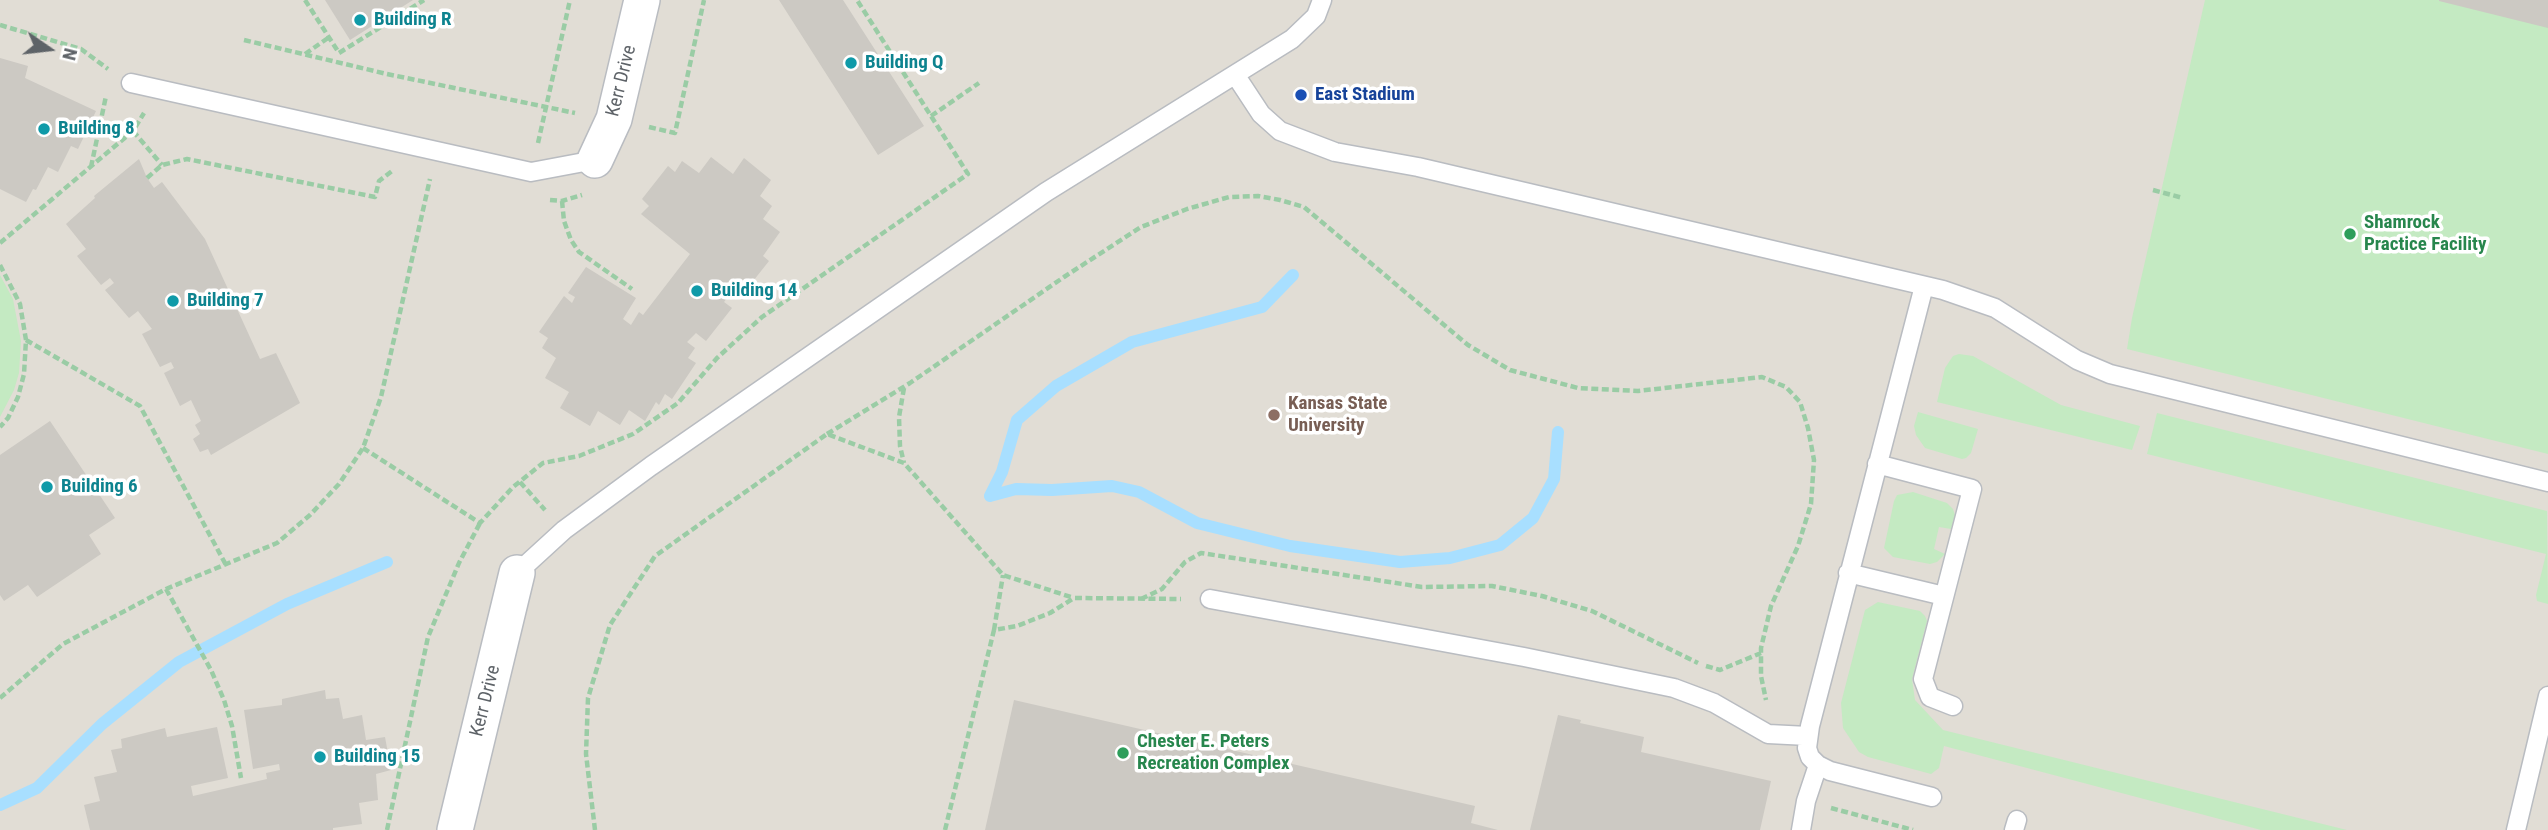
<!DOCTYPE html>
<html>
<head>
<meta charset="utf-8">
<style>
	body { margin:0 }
	#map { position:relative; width:2548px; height:830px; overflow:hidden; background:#f1eee6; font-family:"Roboto Condensed",sans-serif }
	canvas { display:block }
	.north { position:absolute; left:14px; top:14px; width:70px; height:70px; -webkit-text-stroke:5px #fff; paint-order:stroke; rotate:104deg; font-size:19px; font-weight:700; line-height:28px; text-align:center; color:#5e6368 }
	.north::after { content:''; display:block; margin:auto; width:24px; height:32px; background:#5e6368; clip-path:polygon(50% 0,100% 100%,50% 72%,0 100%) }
</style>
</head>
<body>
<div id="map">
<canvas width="2548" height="830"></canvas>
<div class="north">N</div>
</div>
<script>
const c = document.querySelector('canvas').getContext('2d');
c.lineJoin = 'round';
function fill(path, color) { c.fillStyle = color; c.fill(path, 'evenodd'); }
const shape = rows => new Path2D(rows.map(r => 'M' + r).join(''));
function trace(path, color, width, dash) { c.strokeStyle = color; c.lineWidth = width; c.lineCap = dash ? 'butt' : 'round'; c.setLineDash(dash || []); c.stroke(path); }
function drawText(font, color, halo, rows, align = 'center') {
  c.font = font + ' "Roboto Condensed",sans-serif'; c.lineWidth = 7; c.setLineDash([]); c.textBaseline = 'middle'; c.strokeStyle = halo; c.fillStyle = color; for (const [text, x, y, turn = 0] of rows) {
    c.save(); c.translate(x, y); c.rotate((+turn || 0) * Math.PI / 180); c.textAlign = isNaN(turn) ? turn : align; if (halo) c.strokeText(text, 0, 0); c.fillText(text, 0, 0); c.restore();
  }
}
fill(shape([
	[0,0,2548,0,2548,830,0,830]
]), '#e1ddd5');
fill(shape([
	[2205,0,2548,0,2548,454,2127,349,2132,318],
	[0,275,13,299,21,341,19,373,14,390,0,417],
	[1959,354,1973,356,2061,405,2140,426,2132,450,1937,402,1945,368,1953,356],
	[1918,412,1978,429,1971,453,1966,458,1962,459,1925,448,1916,435,1914,426],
	[2157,413,2547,511,2548,604,2537,601,2536,595,2546,554,2147,454],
	[1913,492,1947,503,1953,509,1955,515,1951,529,1939,527,1934,549,1945,554,1937,562,1930,564,1893,557,1884,548,1894,501,1897,495],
	[1878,602,1920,611,1925,616,1927,621,1912,679,1915,700,1943,730,2347,830,2261,830,1944,746,1939,768,1931,774,1868,757,1859,752,1843,728,1841,703,1865,610]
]), '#c4eac2');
trace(shape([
	[990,496,1016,489,1052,490,1112,486,1139,492,1197,523,1290,546,1400,562,1450,558,1500,545,1533,518,1554,479,1558,432],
	[990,496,1002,472,1017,420,1056,386,1132,342,1262,307,1293,275],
	[0,805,37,788,102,724,179,662,287,604,387,562]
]), '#a8dfff', 12);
fill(shape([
	[325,0,413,0,350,40],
	[779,0,843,0,924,126,878,155],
	[2439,0,2548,0,2548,28,2439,1],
	[0,58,28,66,25,78,96,111,78,149,71,146,58,172,48,167,36,190,33,189,26,202,0,189],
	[711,157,733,174,744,158,771,180,760,196,772,206,763,219,780,232,763,256,769,261,742,295,734,289,724,302,732,308,706,341,696,333,687,342,695,348,688,358,696,363,672,399,665,394,659,405,656,402,645,421,629,410,620,425,598,411,590,426,560,408,569,392,545,378,556,358,542,348,548,338,539,332,564,296,572,303,575,297,568,293,586,267,636,298,623,319,631,325,639,312,643,315,690,254,641,214,649,206,642,199,668,166,675,172,682,161,699,173],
	[139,159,147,178,154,188,162,182,205,239,260,359,276,353,300,403,211,455,208,449,200,452,193,439,200,434,195,425,201,421,191,400,180,406,164,373,174,368,171,362,160,367,142,334,152,329,138,311,129,318,105,290,114,283,110,278,101,285,77,256,86,249,66,224,95,198,94,196],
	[50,421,115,518,89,535,101,554,37,597,28,585,4,601,0,595,0,455],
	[325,690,326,699,339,698,343,719,362,715,366,740,385,737,391,770,376,774,378,800,359,803,362,824,333,828,333,830,90,830,84,805,100,801,94,777,117,772,111,750,122,748,121,739,165,728,167,737,217,727,228,778,191,786,193,796,267,779,266,773,280,770,279,764,253,769,244,710,282,705,282,699],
	[1014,700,1475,806,1471,823,1498,830,985,830],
	[1558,715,1581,720,1580,723,1644,737,1641,752,1771,781,1760,830,1530,830]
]), '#ccc9c3');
const service = shape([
	[1236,76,1261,114,1280,131,1335,152,1418,167,1943,290,1995,308,2077,360,2110,374,2548,482],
	[131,83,531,172,595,160],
	[1924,286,1810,726,1807,748,1810,757,1818,765,1830,771,1932,797],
	[1877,464,1972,489,1923,679,1930,697,1953,706],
	[517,573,564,530,651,466,1046,192,1292,39,1316,16,1322,0],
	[1848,573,1944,596],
	[1210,599,1524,657,1674,688,1714,703,1768,734,1808,736],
	[1801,830,1806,801,1818,765],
	[2014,830,2017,820],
	[2516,830,2548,696]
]);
const minor = shape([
	[595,160,614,119,642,0],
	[455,830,517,573]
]);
trace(service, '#b9bcc1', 21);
trace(minor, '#b9bcc1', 38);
trace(shape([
	[305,0,339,53,424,0],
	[0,25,81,49,108,69],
	[244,40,387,74,575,113],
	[305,54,328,38],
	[931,116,979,83],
	[649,127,675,133,704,0],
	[133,131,162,165],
	[538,143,570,0],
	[91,167,106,96],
	[147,178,162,165,187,159,375,197,379,181,392,171],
	[2153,190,2183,198],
	[550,200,562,201,582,195],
	[562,201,564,221,571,240,579,252,632,289],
	[0,243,133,131,144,113],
	[0,265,20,304,26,340,24,374,18,397,8,418,0,427],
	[26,340,140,406,226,565],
	[904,388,899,417,900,446,904,463],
	[827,434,910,383,1064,277,1141,227,1187,209,1229,197,1258,196,1280,200,1304,207,1468,345,1510,370,1578,388,1638,391,1762,377,1786,387,1800,402,1808,428,1814,460,1811,504,1798,546,1771,606,1761,648,1761,676,1766,700],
	[363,448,480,523,513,487,543,463,579,456,633,434,678,403,717,358,762,317,968,174,857,0],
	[520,482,545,510],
	[166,589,211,670,224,700,232,726,241,778],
	[1141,599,1162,589,1185,562,1201,553,1422,587,1492,586,1542,596,1592,611,1698,663],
	[994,630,1003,575],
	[1706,666,1720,670,1761,653],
	[0,698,63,644,166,589,277,543,310,515,339,484,363,448,381,397,430,179],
	[1831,808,1913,830],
	[387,830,428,637,459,563,480,523],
	[595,830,586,754,588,698,610,625,655,556,827,434,904,463,1003,575,1074,598],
	[945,830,994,630,1017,626,1050,613,1074,598,1181,599]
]), '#9acca5', 4.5, [7, 3.5]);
trace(service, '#fff', 18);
trace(minor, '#fff', 35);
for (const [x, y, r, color] of [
	[360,20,7,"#0f9aa8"],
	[851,63,7,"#0f9aa8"],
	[1301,95,7,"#1a4fb4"],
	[44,129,7,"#0f9aa8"],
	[2350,234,7,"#2e9e5b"],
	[697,291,7,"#0f9aa8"],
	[173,301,7,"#0f9aa8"],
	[1274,415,7,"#8d6e63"],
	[47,487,7,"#0f9aa8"],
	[1123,753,7,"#2e9e5b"],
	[320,757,7,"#0f9aa8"]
]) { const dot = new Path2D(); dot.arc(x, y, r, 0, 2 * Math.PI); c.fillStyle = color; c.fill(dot); trace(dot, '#fff', 2.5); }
drawText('bold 19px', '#0d838f', '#fff', [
	["Building R",374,20],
	["Building Q",865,63],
	["Building 8",58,129],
	["Building 14",711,291],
	["Building 7",187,301],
	["Building 6",61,487],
	["Building 15",334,757]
], 'left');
drawText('19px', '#5e6368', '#fff', [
	["Kerr Drive",622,81,-76],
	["Kerr Drive",486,701,-76]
]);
drawText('bold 19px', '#164399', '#fff', [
	["East Stadium",1315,95]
], 'left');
drawText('bold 19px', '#27864d', '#fff', [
	["Shamrock",2364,223],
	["Practice Facility",2364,245],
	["Chester E. Peters",1137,742],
	["Recreation Complex",1137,764]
], 'left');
drawText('bold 19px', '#785e54', '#fff', [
	["Kansas State",1288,404],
	["University",1288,426]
], 'left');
</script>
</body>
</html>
